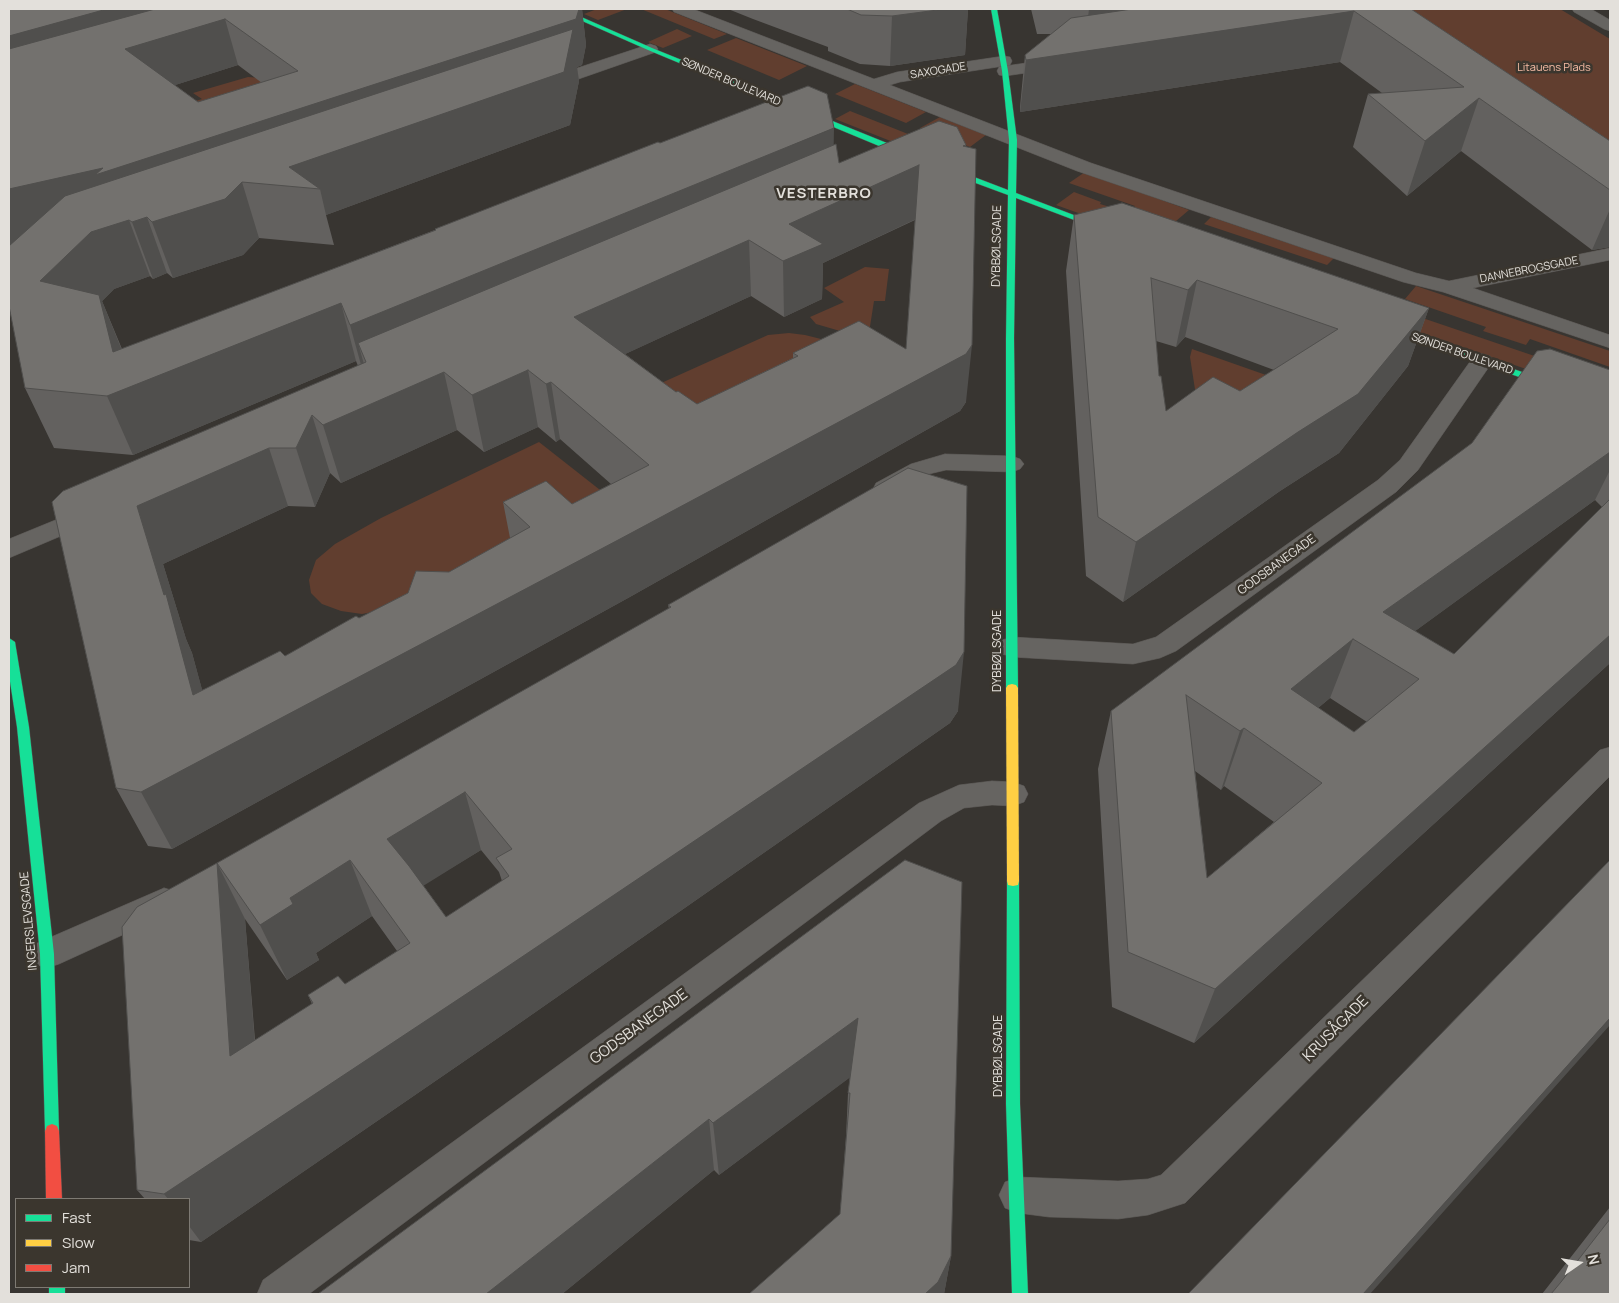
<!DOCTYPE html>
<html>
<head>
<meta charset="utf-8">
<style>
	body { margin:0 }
	#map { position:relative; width:1619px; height:1303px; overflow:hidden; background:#383531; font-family:Manrope,sans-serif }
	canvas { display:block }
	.frame { position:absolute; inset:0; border:10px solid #e3e0db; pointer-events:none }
	.legend { position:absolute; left:15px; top:1198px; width:175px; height:90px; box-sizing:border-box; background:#3b362e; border:1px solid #7e7a73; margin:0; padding:6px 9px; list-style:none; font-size:15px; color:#e3e0db }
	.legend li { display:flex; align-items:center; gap:10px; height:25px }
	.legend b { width:25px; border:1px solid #7e7a73 }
	.north { position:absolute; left:1554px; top:1238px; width:50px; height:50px; -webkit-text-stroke:4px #3b362e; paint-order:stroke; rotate:77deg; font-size:14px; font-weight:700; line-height:20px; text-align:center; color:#e3e0db }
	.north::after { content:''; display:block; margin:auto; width:18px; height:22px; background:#e3e0db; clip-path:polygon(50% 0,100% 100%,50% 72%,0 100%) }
</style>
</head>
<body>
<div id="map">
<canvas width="1619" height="1303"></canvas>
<div class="frame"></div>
<ul class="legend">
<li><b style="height:6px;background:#16e098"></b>Fast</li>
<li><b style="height:6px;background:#ffcf43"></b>Slow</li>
<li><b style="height:6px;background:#f24e42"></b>Jam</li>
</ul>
<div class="north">N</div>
</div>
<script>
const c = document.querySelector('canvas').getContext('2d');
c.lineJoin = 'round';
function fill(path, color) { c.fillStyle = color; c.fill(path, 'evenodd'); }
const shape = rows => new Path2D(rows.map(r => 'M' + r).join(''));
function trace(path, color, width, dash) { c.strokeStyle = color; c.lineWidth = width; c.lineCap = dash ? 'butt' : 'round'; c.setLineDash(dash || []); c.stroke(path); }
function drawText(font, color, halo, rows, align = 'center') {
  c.font = font + ' Manrope,sans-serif'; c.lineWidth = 5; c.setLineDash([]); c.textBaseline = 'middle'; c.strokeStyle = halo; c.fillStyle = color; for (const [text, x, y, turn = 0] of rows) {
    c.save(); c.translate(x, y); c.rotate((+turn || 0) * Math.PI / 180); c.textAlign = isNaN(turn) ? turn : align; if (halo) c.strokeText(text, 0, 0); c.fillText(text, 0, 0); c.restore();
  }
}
fill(shape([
	[597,9,627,9,598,20,584,14],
	[641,9,665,9,727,34,714,39],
	[1420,9,1560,9,1610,39,1610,171,1380,15],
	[677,29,692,36,663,48,648,42],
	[736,38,807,66,779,80,707,50],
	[248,77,287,80,164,111,202,99,193,93],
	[855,84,926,112,906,123,835,94],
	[850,111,951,151,936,159,835,119],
	[940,117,986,135,970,147,920,128],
	[1085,172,1189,210,1169,227,1129,212,1135,206,1069,183],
	[1074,192,1101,202,1100,204,1110,207,1095,219,1056,205],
	[1211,217,1279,240,1334,258,1327,265,1204,224],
	[865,267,889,269,885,301,874,301,866,352,840,331,816,324,810,317,844,302,824,288],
	[1416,286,1610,351,1610,367,1530,339,1526,345,1483,331,1486,327,1405,299],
	[1396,309,1567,367,1552,378,1387,321],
	[789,333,805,335,821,339,695,451,619,402,768,335],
	[1192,349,1266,375,1272,391,1196,396,1190,357],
	[539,442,609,497,388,609,362,614,341,611,322,604,311,593,309,580,316,560,335,544,381,518]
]), '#613e2f');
const street = shape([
	[672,9,693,9,874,79,897,72,1004,56,1010,57,1012,61,1010,65,1004,66,900,82,890,85,1091,163,1416,273,1449,281,1610,248,1610,260,1473,288,1610,335,1610,348,1443,292,1403,282,1077,171,674,12,672,9],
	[1572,9,1591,9,1610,20,1610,31,1604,29,1574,12,1572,9],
	[650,44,656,46,658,49,656,52,550,89,544,90,538,89,535,85,538,81,650,44],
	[1061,58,1067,59,1069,63,1067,67,1005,76,999,75,997,71,999,67,1005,66,1061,58],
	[1482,354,1490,356,1493,361,1418,470,1396,492,1176,651,1160,658,1133,664,1012,657,1002,654,998,647,1002,640,1012,637,1133,644,1156,637,1378,480,1400,460,1474,356,1482,354],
	[945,454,1012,456,1020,459,1024,464,1020,469,1012,472,946,470,929,474,894,495,885,497,876,495,873,489,876,483,911,464,945,454],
	[92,505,101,507,104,513,101,519,9,558,9,539,92,505],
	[1610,747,1610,776,1185,1203,1148,1215,1118,1219,1049,1217,1018,1213,1005,1208,999,1195,1005,1182,1018,1177,1118,1181,1148,1179,1161,1175,1600,750,1610,747],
	[992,781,1013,782,1024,786,1028,794,1024,802,1013,806,992,805,964,808,941,821,309,1294,257,1294,263,1280,919,803,959,785,992,781],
	[164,888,175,891,180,901,175,911,59,964,47,968,35,964,30,954,35,944,164,888]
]);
const fast = shape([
	[555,9,563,9,652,48,914,154,1008,190,1009,140,1002,71,991,9,997,9,1008,71,1017,140,1016,193,1113,230,1106,232,1016,198,1014,338,1018,688,1016,691,1012,692,1008,691,1006,688,1006,338,1008,195,908,158,648,50,555,9],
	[1383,323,1610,403,1610,409,1380,328,1380,324,1383,323],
	[9,638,15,642,29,727,54,954,59,1131,57,1136,52,1138,47,1136,45,1131,40,954,17,727,9,675,9,638],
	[1013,876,1018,877,1019,881,1020,1104,1028,1294,1012,1294,1006,1104,1007,881,1008,877,1013,876],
	[49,1287,65,1287,65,1294,49,1294,49,1287]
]);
const slow = shape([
	[1012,684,1016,685,1018,688,1019,881,1018,885,1013,886,1008,885,1007,881,1006,688,1008,685,1012,684]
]);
const jam = shape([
	[52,1124,57,1126,59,1131,62,1199,46,1199,45,1131,47,1126,52,1124]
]);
trace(street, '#565350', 1);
trace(fast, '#565350', 1);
trace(slow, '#565350', 1);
trace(jam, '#565350', 1);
fill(street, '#666461');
fill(fast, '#16e098');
fill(slow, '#ffcf43');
fill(jam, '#f24e42');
fill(shape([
	[9,9,582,9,586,45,582,65,577,67,579,81,570,125,326,215,334,245,259,238,243,255,173,278,167,273,153,279,150,276,114,289,102,301,122,349,435,230,435,229,660,143,833,146,839,163,966,145,966,402,960,411,628,598,172,849,148,846,116,788,52,502,358,366,356,361,133,455,54,448,25,388,10,245,9,243],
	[238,65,262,83,198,102,175,85],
	[915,220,906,349,793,353,793,358,697,404,676,392,625,354,751,296,784,317,822,299,823,263],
	[538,427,556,442,560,439,611,484,572,504,503,502,510,538,449,572,285,656,202,690,192,653,186,639,163,564,288,506,315,507,330,473,341,483,457,430,484,452],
	[728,9,968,9,965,55,890,66,860,64,828,51,828,47,753,19],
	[1031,9,1411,9,1610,141,1610,247,1592,250,1461,151,1407,196,1353,147,1368,94,1382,93,1340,62,1020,112,1020,107,1025,55,1051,34,1037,34],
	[1074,215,1429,308,1408,366,1339,453,1280,491,1123,602,1086,576,1066,271],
	[1185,337,1274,370,1240,391,1166,411,1159,376,1156,341,1176,347],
	[1610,370,1610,663,1194,1043,1112,1007,1098,769,1111,711],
	[1595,500,1602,507,1454,654,1415,631],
	[1330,698,1367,722,1354,732,1318,708],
	[1195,771,1221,790,1224,786,1274,822,1207,878],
	[668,605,958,711,950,723,514,1027,201,1242,189,1240,189,1199,145,1199,137,1190,217,863,245,919,255,1040,312,1004,308,995,345,984,397,951,372,916,316,953,319,960,287,980,245,919,217,863,669,609],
	[481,850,499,872,502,881,446,917,423,885],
	[905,860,951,1256,944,1294,749,1294,840,1214,846,1137,848,1093,850,1077,719,1175,714,1170,562,1294,318,1294],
	[1610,1207,1610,1294,1542,1294]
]), '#63615f');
fill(shape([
	[107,9,282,9,225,19,238,65,141,96,9,88,9,31],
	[579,9,582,9,586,45,582,65,577,67,579,81,570,125,326,215,320,189,289,167,129,220,150,276,114,289,102,301,123,353,341,303,356,361,133,455,107,396,40,281,91,232,10,245,9,243,9,189],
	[945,9,968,9,965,55,890,66,892,16],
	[1089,9,1333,9,1354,11,1340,62,1020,112,1026,60,1084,51],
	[1479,98,1461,151,1407,196,1425,141],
	[834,128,833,183,358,343,369,382,366,383,350,325],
	[919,165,916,219,823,263,822,299,784,317,783,261,789,224],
	[242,182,259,238,243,255,173,278,152,222],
	[1610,209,1610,247,1592,250],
	[147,217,167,273,153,279,132,222],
	[749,240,751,296,582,374,574,317],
	[1197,280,1185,337,1176,347,1188,290],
	[1429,308,1408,366,1339,453,1280,491,1123,602,1136,542],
	[972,345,966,402,960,411,628,598,172,849,141,792,193,695,164,595,137,506,269,448,288,506,163,564,186,639,192,653,219,751],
	[528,370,538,427,484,452,472,395],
	[444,372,457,430,341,483,323,425],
	[551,382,560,439,556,442,546,384],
	[312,415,330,473,315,507,296,448],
	[1610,452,1610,470,1595,500,1381,656,1383,612],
	[1610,635,1610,663,1194,1043,1215,989],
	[1353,639,1330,698,1270,748,1291,689],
	[964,652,958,711,950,723,514,1027,201,1242,189,1226,189,1199,168,1199,164,1194],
	[1244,728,1224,786,1221,790,1240,731],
	[465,792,481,850,407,896,387,839],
	[350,860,372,916,316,953,319,960,287,980,260,925,290,898],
	[217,863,245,919,260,1108,230,1056],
	[858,1018,856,1073,719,1175,713,1123],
	[1610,1018,1610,1025,1370,1294,1363,1294],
	[709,1119,714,1170,562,1294,486,1294],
	[951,1256,944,1294,925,1294]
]), '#504f4d');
const building = shape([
	[9,9,107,9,9,36,9,9],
	[155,9,579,9,576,19,95,175,103,168,9,189,9,49,155,9],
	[225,19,298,71,198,102,125,49,225,19],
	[847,9,945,9,892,16,861,15,847,9],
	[1132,9,1411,9,1610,141,1610,190,1479,98,1425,141,1368,94,1464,87,1354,11,1026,60,1025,55,1071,18,1132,9],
	[573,29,564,72,289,167,320,189,242,182,225,199,152,222,147,217,132,222,129,220,91,232,40,281,99,295,113,352,436,230,435,229,658,142,660,143,808,86,827,94,834,128,350,325,341,303,107,396,25,388,9,306,9,246,65,196,573,29],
	[939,121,957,127,966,145,963,146,976,149,972,345,966,354,620,539,141,792,116,788,52,502,63,491,366,362,358,343,836,144,839,163,939,121],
	[919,165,906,349,859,321,793,353,798,356,697,404,678,391,676,392,574,317,749,240,783,261,823,244,789,224,919,165],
	[528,370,546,384,551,382,649,465,572,504,546,481,503,502,530,527,449,572,416,571,408,593,359,618,356,616,285,656,280,651,193,695,166,594,164,595,137,506,269,448,296,448,312,415,323,425,444,372,472,395,528,370],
	[1122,203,1429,308,1358,394,1298,432,1136,542,1098,517,1074,215,1122,203],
	[1151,278,1188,290,1197,280,1338,329,1240,391,1213,377,1166,411,1161,376,1159,376,1151,278],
	[1550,349,1610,370,1610,452,1383,612,1454,654,1610,499,1610,635,1215,989,1128,952,1111,711,1472,443,1537,351,1550,349],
	[1353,639,1419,679,1354,732,1291,689,1353,639],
	[1186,695,1240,731,1244,728,1322,783,1207,878,1186,695],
	[908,468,967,486,964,652,956,665,498,973,164,1194,137,1190,122,927,137,907,217,863,230,1056,313,1003,308,995,338,976,345,984,410,943,350,860,290,898,293,904,260,925,217,863,671,607,668,605,908,468],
	[465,792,512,849,496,858,509,876,446,917,409,866,387,839,465,792],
	[905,860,962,882,951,1256,938,1282,925,1294,749,1294,840,1214,850,1093,848,1093,858,1018,713,1123,709,1119,486,1294,318,1294,905,860],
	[1610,860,1610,1018,1363,1294,1188,1294,1610,860],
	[1610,1219,1610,1294,1551,1294,1561,1282,1610,1219]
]);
fill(building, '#73716e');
trace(building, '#504f4d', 1);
drawText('11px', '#f6bca5', '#3b362e', [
	["Litauens Plads",1554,68]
]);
drawText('11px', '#e3e0db', '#3b362e', [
	["SAXOGADE",938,71,-9],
	["SØNDER BOULEVARD",731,82,23],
	["DANNEBROGSGADE",1529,270,-11],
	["SØNDER BOULEVARD",1462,354,19]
]);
drawText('12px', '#e3e0db', '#3b362e', [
	["DYBBØLSGADE",997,246,-89],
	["GODSBANEGADE",1277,565,-36],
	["DYBBØLSGADE",998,651,-90],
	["INGERSLEVSGADE",29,921,-95],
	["DYBBØLSGADE",999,1056,-90]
]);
c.letterSpacing = '1px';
drawText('bold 15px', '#e3e0db', '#3b362e', [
	["VESTERBRO",824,194]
]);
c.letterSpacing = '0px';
drawText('15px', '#e3e0db', '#3b362e', [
	["GODSBANEGADE",639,1027,-36],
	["KRUSÅGADE",1336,1029,-45]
]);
</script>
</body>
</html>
